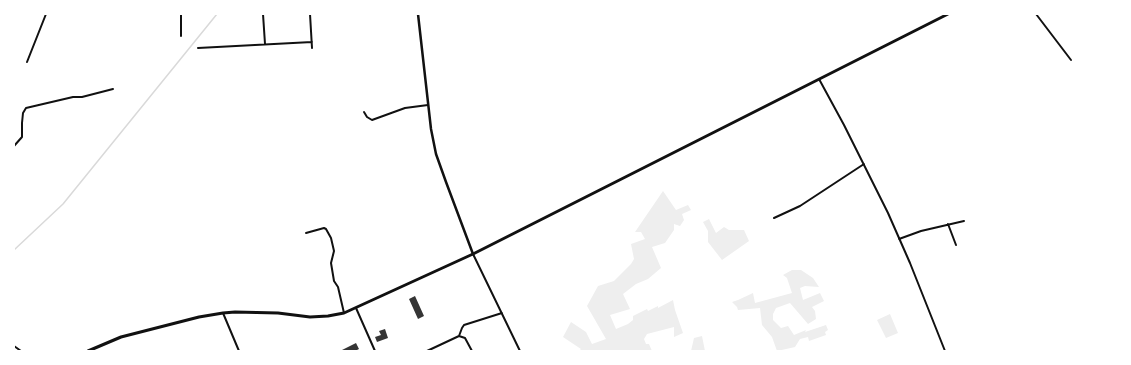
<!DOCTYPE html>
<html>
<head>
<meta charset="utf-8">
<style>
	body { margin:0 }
	#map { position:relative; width:1131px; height:365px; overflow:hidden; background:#fff; font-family:"Public Sans",sans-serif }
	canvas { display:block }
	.frame { position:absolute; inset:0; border:15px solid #fff; pointer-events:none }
</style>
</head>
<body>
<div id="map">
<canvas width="1131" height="365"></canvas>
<div class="frame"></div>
</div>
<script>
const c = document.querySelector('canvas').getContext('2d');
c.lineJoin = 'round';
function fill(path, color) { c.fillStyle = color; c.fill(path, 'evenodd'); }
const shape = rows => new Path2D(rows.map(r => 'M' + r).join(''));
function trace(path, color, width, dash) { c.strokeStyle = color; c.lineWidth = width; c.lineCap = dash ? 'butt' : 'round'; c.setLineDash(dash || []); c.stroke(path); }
fill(shape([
	[663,191,676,210,688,205,691,210,682,214,684,220,680,226,674,224,674,230,665,243,652,247,661,268,648,279,636,284,623,294,630,309,610,315,616,329,628,324,633,320,633,316,647,309,648,311,658,306,658,308,673,300,675,310,683,333,674,337,674,327,647,334,644,339,646,344,649,344,652,351,579,351,581,349,563,337,571,322,586,332,592,344,606,339,587,306,598,286,614,281,631,264,634,259,631,244,645,239,641,232,635,232],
	[709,219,716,233,724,227,729,230,744,230,749,241,722,260,708,242,708,231,703,222],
	[792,270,801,270,813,278,819,287,805,286,800,288,803,300,820,293,824,301,812,307,815,311,816,319,808,324,790,303,776,308,773,314,773,320,781,328,788,326,794,335,806,330,805,332,826,325,828,330,825,332,826,335,809,341,808,337,800,339,795,347,777,351,772,337,762,325,760,308,738,310,737,307,732,302,738,300,753,293,755,303,792,293,787,278,783,275],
	[890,314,898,333,886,338,877,320],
	[702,336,705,351,691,351,694,338]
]), '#eee');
trace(shape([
	[14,250,63,204,217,14]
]), '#d9d9d9', 1.5);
fill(shape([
	[415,296,424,316,418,319,409,299],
	[385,329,388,338,377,342,375,337,381,335,379,331],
	[356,343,359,349,355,351,340,351]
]), '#353535');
trace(shape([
	[181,14,181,36],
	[263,14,265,44],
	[310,14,312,48],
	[1036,14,1071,60],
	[198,48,312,42],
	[27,62,46,14],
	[819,79,844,125,888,213,910,263,945,351],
	[364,112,367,117,372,120,405,108,428,105],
	[14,146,22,137,22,123,23,113,26,108,73,97,82,97,113,89],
	[774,218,800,206,864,164],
	[948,224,956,245],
	[306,233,324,228,326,229,331,238,334,251,331,263,334,281,338,287,344,313],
	[899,239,921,231,964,221],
	[473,254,520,351],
	[356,308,375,351],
	[223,313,239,351],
	[459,336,462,328,464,325,502,313],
	[14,346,21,351],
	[427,351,459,336,465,338,472,351]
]), '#111', 2);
trace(shape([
	[418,14,431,129,436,154,446,182,473,254]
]), '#111', 2.5);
trace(shape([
	[88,351,121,337,199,317,223,313,235,312,278,313,310,317,328,316,344,313,473,254,948,14]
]), '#111', 3);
</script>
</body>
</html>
